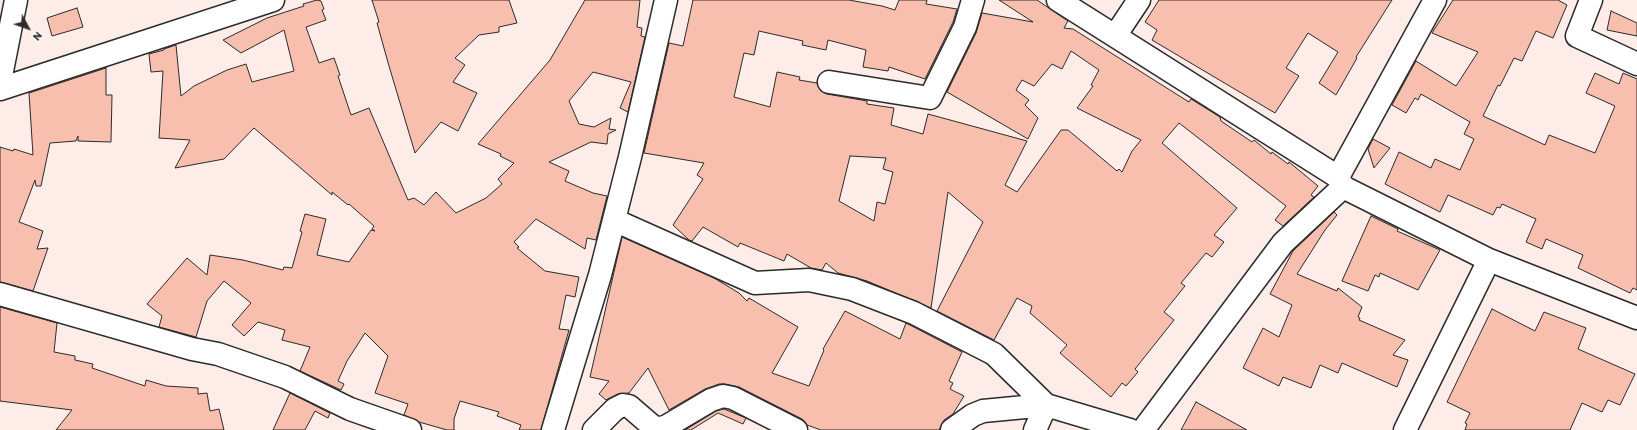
<!DOCTYPE html>
<html>
<head>
<meta charset="utf-8">
<style>
	body { margin:0 }
	#map { position:relative; width:1637px; height:430px; overflow:hidden; background:#fdece7; font-family:Itim,sans-serif }
	canvas { display:block }
	.north { position:absolute; left:8px; top:8px; width:40px; height:40px; -webkit-text-stroke:3px #fff; paint-order:stroke; rotate:131deg; font-size:11px; font-weight:700; line-height:16px; text-align:center; color:#2b2b2b }
	.north::after { content:''; display:block; margin:auto; width:14px; height:18px; background:#2b2b2b; clip-path:polygon(50% 0,100% 100%,50% 72%,0 100%) }
</style>
</head>
<body>
<div id="map">
<canvas width="1637" height="430"></canvas>
<div class="north">N</div>
</div>
<script>
const c = document.querySelector('canvas').getContext('2d');
c.lineJoin = 'round';
function fill(path, color) { c.fillStyle = color; c.fill(path, 'evenodd'); }
const shape = rows => new Path2D(rows.map(r => 'M' + r).join(''));
function trace(path, color, width, dash) { c.strokeStyle = color; c.lineWidth = width; c.lineCap = dash ? 'butt' : 'round'; c.setLineDash(dash || []); c.stroke(path); }
const building = shape([
	[317,0,321,1,324,9,322,10,326,20,306,27,319,63,334,58,340,75,338,76,351,115,369,108,408,200,414,198,424,205,436,192,456,213,486,198,502,184,498,179,514,163,500,156,501,154,478,144,550,60,585,0,640,0,637,27,642,28,641,36,645,37,628,112,620,108,631,82,593,72,569,101,579,124,594,127,611,118,609,129,616,130,608,134,607,144,591,142,549,162,569,171,565,181,593,193,607,196,596,240,587,238,585,249,536,219,514,242,519,247,517,248,545,271,579,277,575,297,566,295,559,329,569,330,541,430,519,430,521,425,497,416,499,412,460,401,454,419,454,430,447,430,419,422,404,415,408,404,375,393,388,356,365,333,347,361,338,381,344,384,341,390,300,371,310,347,282,340,285,330,258,322,244,336,232,325,251,303,224,281,207,301,196,337,159,327,162,316,147,304,187,258,207,275,210,255,243,260,283,270,284,267,292,268,302,232,300,231,305,214,326,219,317,255,349,262,371,230,375,231,372,229,374,226,349,204,348,205,332,192,332,195,254,128,224,159,175,168,190,140,159,138,163,71,151,72,149,54,164,50,164,49,176,45,181,96,194,86,227,70,246,64,252,82,294,71,284,30,241,53,223,40,267,18,304,6,303,4,317,0],
	[372,0,509,0,517,23,499,27,499,32,479,35,455,58,465,65,453,82,477,93,458,131,441,122,415,153,389,66,377,23,379,22,372,0],
	[693,0,849,0,882,6,895,10,899,0,927,0,926,4,957,9,953,22,925,79,889,67,888,71,863,67,866,50,828,40,826,50,802,45,803,41,759,31,754,55,744,53,734,97,770,107,777,72,800,77,799,80,817,83,821,91,827,94,867,101,867,104,894,108,891,125,923,134,928,114,1027,141,1005,185,1017,192,1061,130,1068,130,1117,171,1119,169,1122,172,1132,151,1141,140,1077,108,1093,86,1091,85,1099,70,1071,51,1062,69,1052,64,1034,86,1022,80,1016,90,1029,100,1025,105,1038,118,1028,139,947,92,976,33,982,13,1033,22,999,0,1037,0,1068,21,1064,28,1073,29,1189,102,1191,99,1220,117,1221,121,1252,142,1254,140,1271,154,1272,152,1288,164,1289,162,1318,186,1311,195,1314,197,1283,226,1275,220,1286,206,1179,123,1162,143,1237,208,1214,235,1224,242,1212,257,1206,253,1181,283,1185,286,1164,312,1174,320,1135,369,1138,372,1126,386,1122,383,1111,397,1060,353,1067,345,1030,313,1032,306,1017,298,994,340,937,311,983,222,948,192,931,308,867,281,838,273,826,263,822,270,811,268,787,254,784,261,740,243,738,247,703,227,692,241,689,240,673,225,703,179,697,175,704,163,644,153,669,43,683,46,693,0],
	[850,156,886,158,883,169,893,172,885,204,877,202,874,221,839,201,850,156],
	[1159,0,1392,0,1356,57,1357,58,1336,95,1319,83,1338,52,1308,33,1286,68,1299,76,1275,113,1152,40,1157,30,1145,22,1159,0],
	[1453,0,1558,0,1567,5,1553,38,1536,31,1522,61,1514,58,1500,86,1498,85,1483,116,1545,145,1549,135,1595,153,1615,106,1586,93,1595,73,1619,84,1623,73,1637,79,1637,290,1633,288,1630,293,1578,268,1583,255,1546,239,1542,249,1526,242,1536,219,1502,204,1500,208,1497,207,1493,215,1448,195,1440,212,1385,184,1399,152,1431,168,1435,159,1460,170,1474,139,1464,134,1470,122,1421,94,1418,100,1415,98,1406,113,1392,105,1416,61,1456,86,1478,52,1432,33,1453,0],
	[77,8,83,27,52,36,47,18,77,8],
	[1611,11,1637,23,1637,36,1607,30,1611,11],
	[106,68,106,95,112,95,111,142,78,141,78,136,76,141,50,143,41,186,36,186,35,180,19,222,43,231,37,249,48,248,33,291,0,282,0,147,13,151,14,149,33,155,29,93,106,68],
	[1373,139,1390,148,1374,168,1368,149,1373,139],
	[1334,212,1337,215,1325,230,1297,274,1337,291,1338,288,1362,307,1358,317,1360,318,1359,320,1405,340,1393,355,1408,360,1397,387,1342,363,1338,373,1320,365,1311,388,1283,377,1279,386,1243,368,1263,328,1279,337,1292,305,1270,294,1293,251,1334,212],
	[1371,216,1398,229,1397,231,1440,250,1418,290,1380,273,1379,277,1375,275,1368,291,1342,281,1371,216],
	[622,237,714,278,739,293,747,301,749,298,798,327,772,373,809,386,824,350,823,349,845,311,900,339,906,323,962,352,949,381,953,383,950,389,964,396,953,414,944,420,939,430,821,430,807,425,802,419,739,387,725,384,719,384,705,389,669,410,648,368,629,393,618,394,606,400,599,394,609,381,590,377,622,237],
	[0,307,57,323,54,352,75,356,75,360,93,364,92,368,145,386,146,380,166,386,198,388,198,394,207,393,210,411,219,409,224,430,56,430,72,410,0,401,0,307],
	[1492,309,1535,331,1544,312,1586,328,1578,349,1635,374,1620,405,1608,400,1602,412,1582,403,1570,430,1465,430,1467,424,1465,423,1470,413,1447,402,1492,309],
	[290,393,330,413,328,418,315,411,305,430,273,430,290,393],
	[1196,402,1247,430,1181,430,1196,402],
	[724,409,746,418,743,424,718,413,691,430,685,430,716,411,724,409]
]);
fill(building, '#f8bfaf');
trace(building, '#2b2b2b', 1);
const street = shape([
	[1058,0,1338,177,1343,187,1489,260],
	[1591,0,1577,36,1637,64],
	[1115,36,1139,0],
	[0,81,16,0],
	[829,82,930,98,965,27,973,0],
	[0,89,273,0],
	[1338,177,1435,0],
	[614,220,755,283,809,280,852,289,914,313,994,354,1046,405,1035,430],
	[0,294,192,349,218,354,285,377,350,409,410,430],
	[553,430,600,275,630,157,666,0],
	[594,430,615,409,623,405,629,406,651,425,658,429,667,426,711,400,723,396,733,398,796,430],
	[952,430,973,415,983,411,1046,405,1130,430],
	[1143,430,1283,243,1343,187],
	[1405,430,1489,260,1637,318]
]);
trace(street, '#2b2b2b', 25);
trace(street, '#fff', 22);
</script>
</body>
</html>
